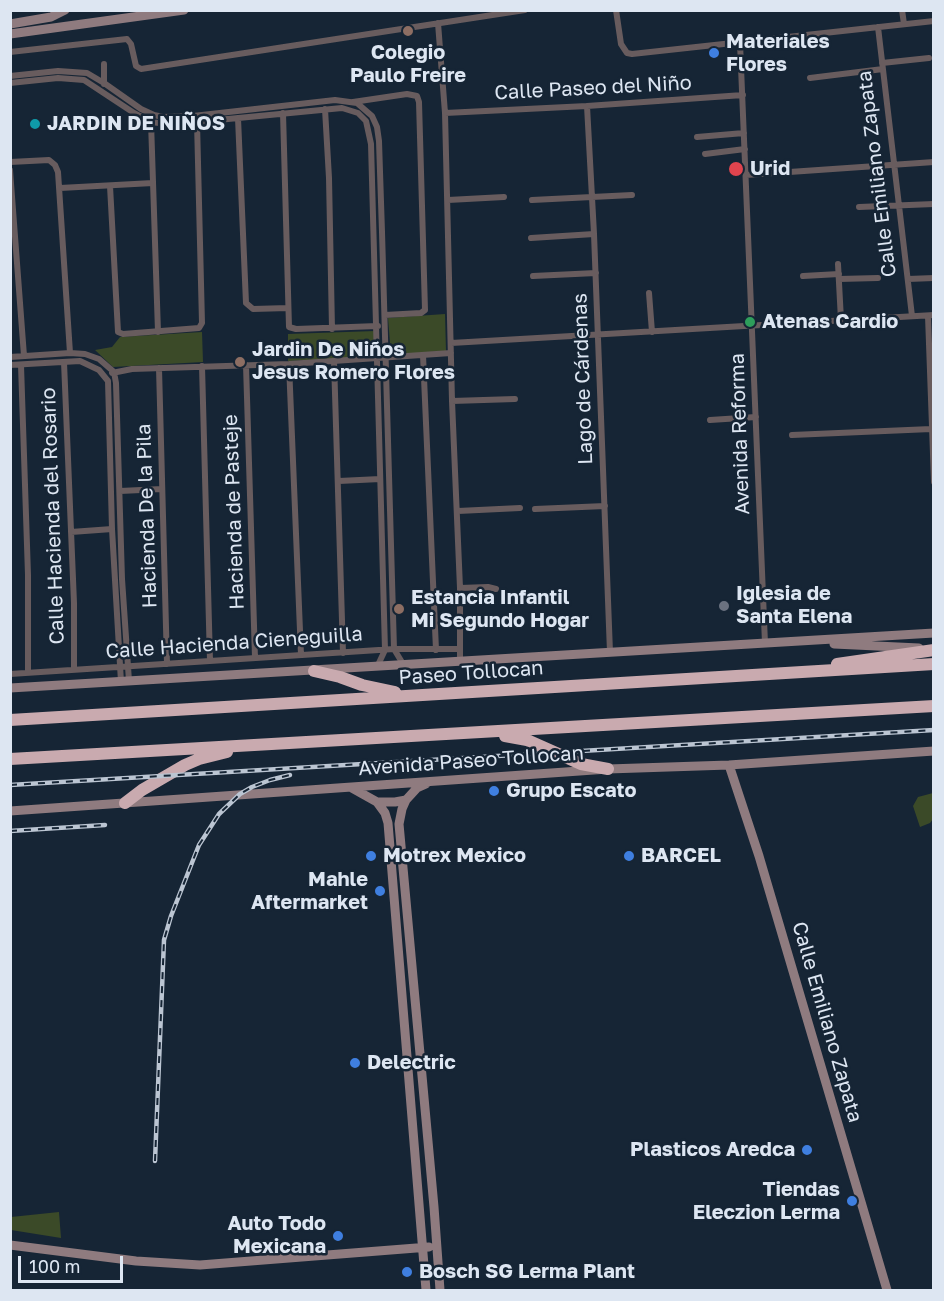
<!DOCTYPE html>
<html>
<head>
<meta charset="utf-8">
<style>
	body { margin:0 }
	#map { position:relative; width:944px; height:1301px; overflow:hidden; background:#162535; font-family:"Golos Text",sans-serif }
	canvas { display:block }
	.frame { position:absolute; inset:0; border:12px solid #dde6f2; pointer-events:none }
	.scale { position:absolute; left:18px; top:1256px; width:105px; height:27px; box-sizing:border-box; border:3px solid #dde6f2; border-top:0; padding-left:8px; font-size:18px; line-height:21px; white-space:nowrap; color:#dde6f2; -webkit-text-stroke:4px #162535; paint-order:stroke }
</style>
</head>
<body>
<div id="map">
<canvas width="944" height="1301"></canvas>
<div class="frame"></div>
<div class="scale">100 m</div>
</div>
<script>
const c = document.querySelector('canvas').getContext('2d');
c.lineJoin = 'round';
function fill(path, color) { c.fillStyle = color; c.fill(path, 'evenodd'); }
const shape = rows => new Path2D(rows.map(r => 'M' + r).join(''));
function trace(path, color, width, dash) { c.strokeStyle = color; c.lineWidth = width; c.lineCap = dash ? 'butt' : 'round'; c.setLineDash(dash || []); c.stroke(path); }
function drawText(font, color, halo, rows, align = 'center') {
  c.font = font + ' "Golos Text",sans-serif'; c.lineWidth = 5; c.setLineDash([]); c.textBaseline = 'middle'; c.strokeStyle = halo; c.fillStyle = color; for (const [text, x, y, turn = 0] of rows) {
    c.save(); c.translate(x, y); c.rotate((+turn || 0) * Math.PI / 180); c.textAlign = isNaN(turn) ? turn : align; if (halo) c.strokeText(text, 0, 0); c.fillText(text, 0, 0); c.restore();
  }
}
fill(shape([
	[445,314,446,351,391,355,388,318],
	[375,331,376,357,288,361,288,334],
	[202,332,203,362,113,367,95,350,112,347,120,337],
	[933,793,933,819,930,823,920,827,913,806,918,797],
	[59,1212,61,1238,11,1230,11,1217]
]), '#3b4a28');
trace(shape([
	[616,10,621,44,627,53,632,54,934,21],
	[902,10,904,24],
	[438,23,445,113,452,401,460,588,460,661],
	[878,27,912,316],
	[740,43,765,643],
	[10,52,127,39,131,44,136,66,141,69,525,10],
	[882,63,929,58],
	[10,76,58,71,87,73,104,83,141,109,154,115,163,117,193,116,335,100,357,103,372,116,377,127,379,141,382,232,394,649,403,664],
	[810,78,883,69],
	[10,83,58,78,84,80,134,113,151,122,159,123,197,122,342,108,358,113,366,121,371,144,385,650,378,665],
	[104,84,104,64],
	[353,102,407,94,417,96,419,102,425,310,421,313,385,315],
	[587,106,594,234,610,652],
	[325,109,329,178,332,329],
	[283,113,289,327,296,329,378,326],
	[445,113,587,106,743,95],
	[238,118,246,303,253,309,288,308],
	[151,122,158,332],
	[697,137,744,133],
	[705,154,745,149],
	[10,162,49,160,55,165,58,172,70,353],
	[10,170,24,356],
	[746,175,934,162],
	[110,186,118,332,123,334,199,328,202,323,197,122],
	[60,188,153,183],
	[448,200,504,197],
	[532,200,632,195],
	[859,207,934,204],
	[531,238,594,234],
	[838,264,841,320],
	[533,276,596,273],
	[803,276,839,274],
	[839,279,878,278],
	[908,279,934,278],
	[649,293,652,332],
	[928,316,934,482],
	[451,343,934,315],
	[423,355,436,650],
	[10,357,70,353,85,354,99,359,114,372,116,383,122,579,129,681],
	[334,361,343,653],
	[64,362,74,603,74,670],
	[289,364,301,655],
	[10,365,80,361,99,370,108,381,112,529,121,682],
	[21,365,28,575,28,672],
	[246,365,255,658],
	[202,366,210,661],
	[159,368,167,664],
	[112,373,132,369,289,364,451,353],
	[452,401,515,399],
	[710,420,756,417],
	[792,435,931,429],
	[339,481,380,479],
	[120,491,162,489],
	[535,509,605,506],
	[458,511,520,508],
	[71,532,112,529],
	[460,588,488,587,496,589],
	[10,674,394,649,460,649]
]), '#685c5e', 6);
trace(shape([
	[10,24,51,17,65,10],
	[10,34,184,10],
	[834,644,919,648],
	[10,688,934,633],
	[729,765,759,856,887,1290],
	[426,784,417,788,406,800,402,809,399,824,434,1207,440,1290],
	[352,788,377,802,385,813,388,823,426,1290],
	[377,802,395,802,406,800],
	[10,811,608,769,729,765,934,751],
	[10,1245,136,1261,200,1265,429,1247]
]), '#8f7b7f', 9);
trace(shape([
	[837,664,934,650],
	[314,671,340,677,362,685,395,692],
	[10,720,934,664],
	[505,736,527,740,581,764,608,769],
	[10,759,934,706],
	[125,803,142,790,185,765,199,759,227,752]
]), '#c9aaaf', 12);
const rail = shape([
	[10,785,934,730],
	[10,831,105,825],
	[155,1161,164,940,171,916,199,845,219,814,240,794,252,787,270,780,290,775]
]);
trace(rail, '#bbc5d2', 4.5);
trace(rail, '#162535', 2, [7]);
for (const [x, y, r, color] of [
	[408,31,6,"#8d6e63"],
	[714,53,6,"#3f7fe0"],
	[35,124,6,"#0f9aa8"],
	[736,169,8,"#e0444e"],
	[750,322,6,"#2e9e5b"],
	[240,362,6,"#8d6e63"],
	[724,606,6,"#6b7280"],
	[399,609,6,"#8d6e63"],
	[494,791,6,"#3f7fe0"],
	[371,856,6,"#3f7fe0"],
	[629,856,6,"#3f7fe0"],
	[380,891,6,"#3f7fe0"],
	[355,1063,6,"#3f7fe0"],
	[807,1150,6,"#3f7fe0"],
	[852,1201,6,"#3f7fe0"],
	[338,1236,6,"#3f7fe0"],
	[407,1272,6,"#3f7fe0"]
]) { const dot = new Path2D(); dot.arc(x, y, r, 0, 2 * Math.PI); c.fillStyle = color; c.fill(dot); trace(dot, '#162535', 2); }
drawText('bold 20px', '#dde6f2', '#162535', [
	["Materiales",726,42],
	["Flores",726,65],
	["Colegio",408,53,"center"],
	["Paulo Freire",408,76,"center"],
	["JARDIN DE NIÑOS",47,124],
	["Urid",750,169],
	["Atenas Cardio",762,322],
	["Jardin De Niños",252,350],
	["Jesus Romero Flores",252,373],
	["Iglesia de",736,594],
	["Santa Elena",736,617],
	["Estancia Infantil",411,598],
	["Mi Segundo Hogar",411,621],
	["Grupo Escato",506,791],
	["Motrex Mexico",383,856],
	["BARCEL",641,856],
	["Mahle",368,880,"right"],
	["Aftermarket",368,903,"right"],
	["Delectric",367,1063],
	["Plasticos Aredca",795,1150,"right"],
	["Tiendas",840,1190,"right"],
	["Eleczion Lerma",840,1213,"right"],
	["Auto Todo",326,1224,"right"],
	["Mexicana",326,1247,"right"],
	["Bosch SG Lerma Plant",419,1272]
], 'left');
drawText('20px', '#dde6f2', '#162535', [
	["Calle Paseo del Niño",593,88,-3],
	["Calle Emiliano Zapata",877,174,-97],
	["Lago de Cárdenas",583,379,-92],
	["Avenida Reforma",740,434,-92],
	["Hacienda de Pasteje",234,512,-92],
	["Calle Hacienda del Rosario",53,516,-92],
	["Hacienda De la Pila",147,516,-92],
	["Calle Hacienda Cieneguilla",234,643,-4],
	["Paseo Tollocan",471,673,-4],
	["Avenida Paseo Tollocan",471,761,-4],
	["Calle Emiliano Zapata",827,1022,74]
]);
</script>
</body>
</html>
